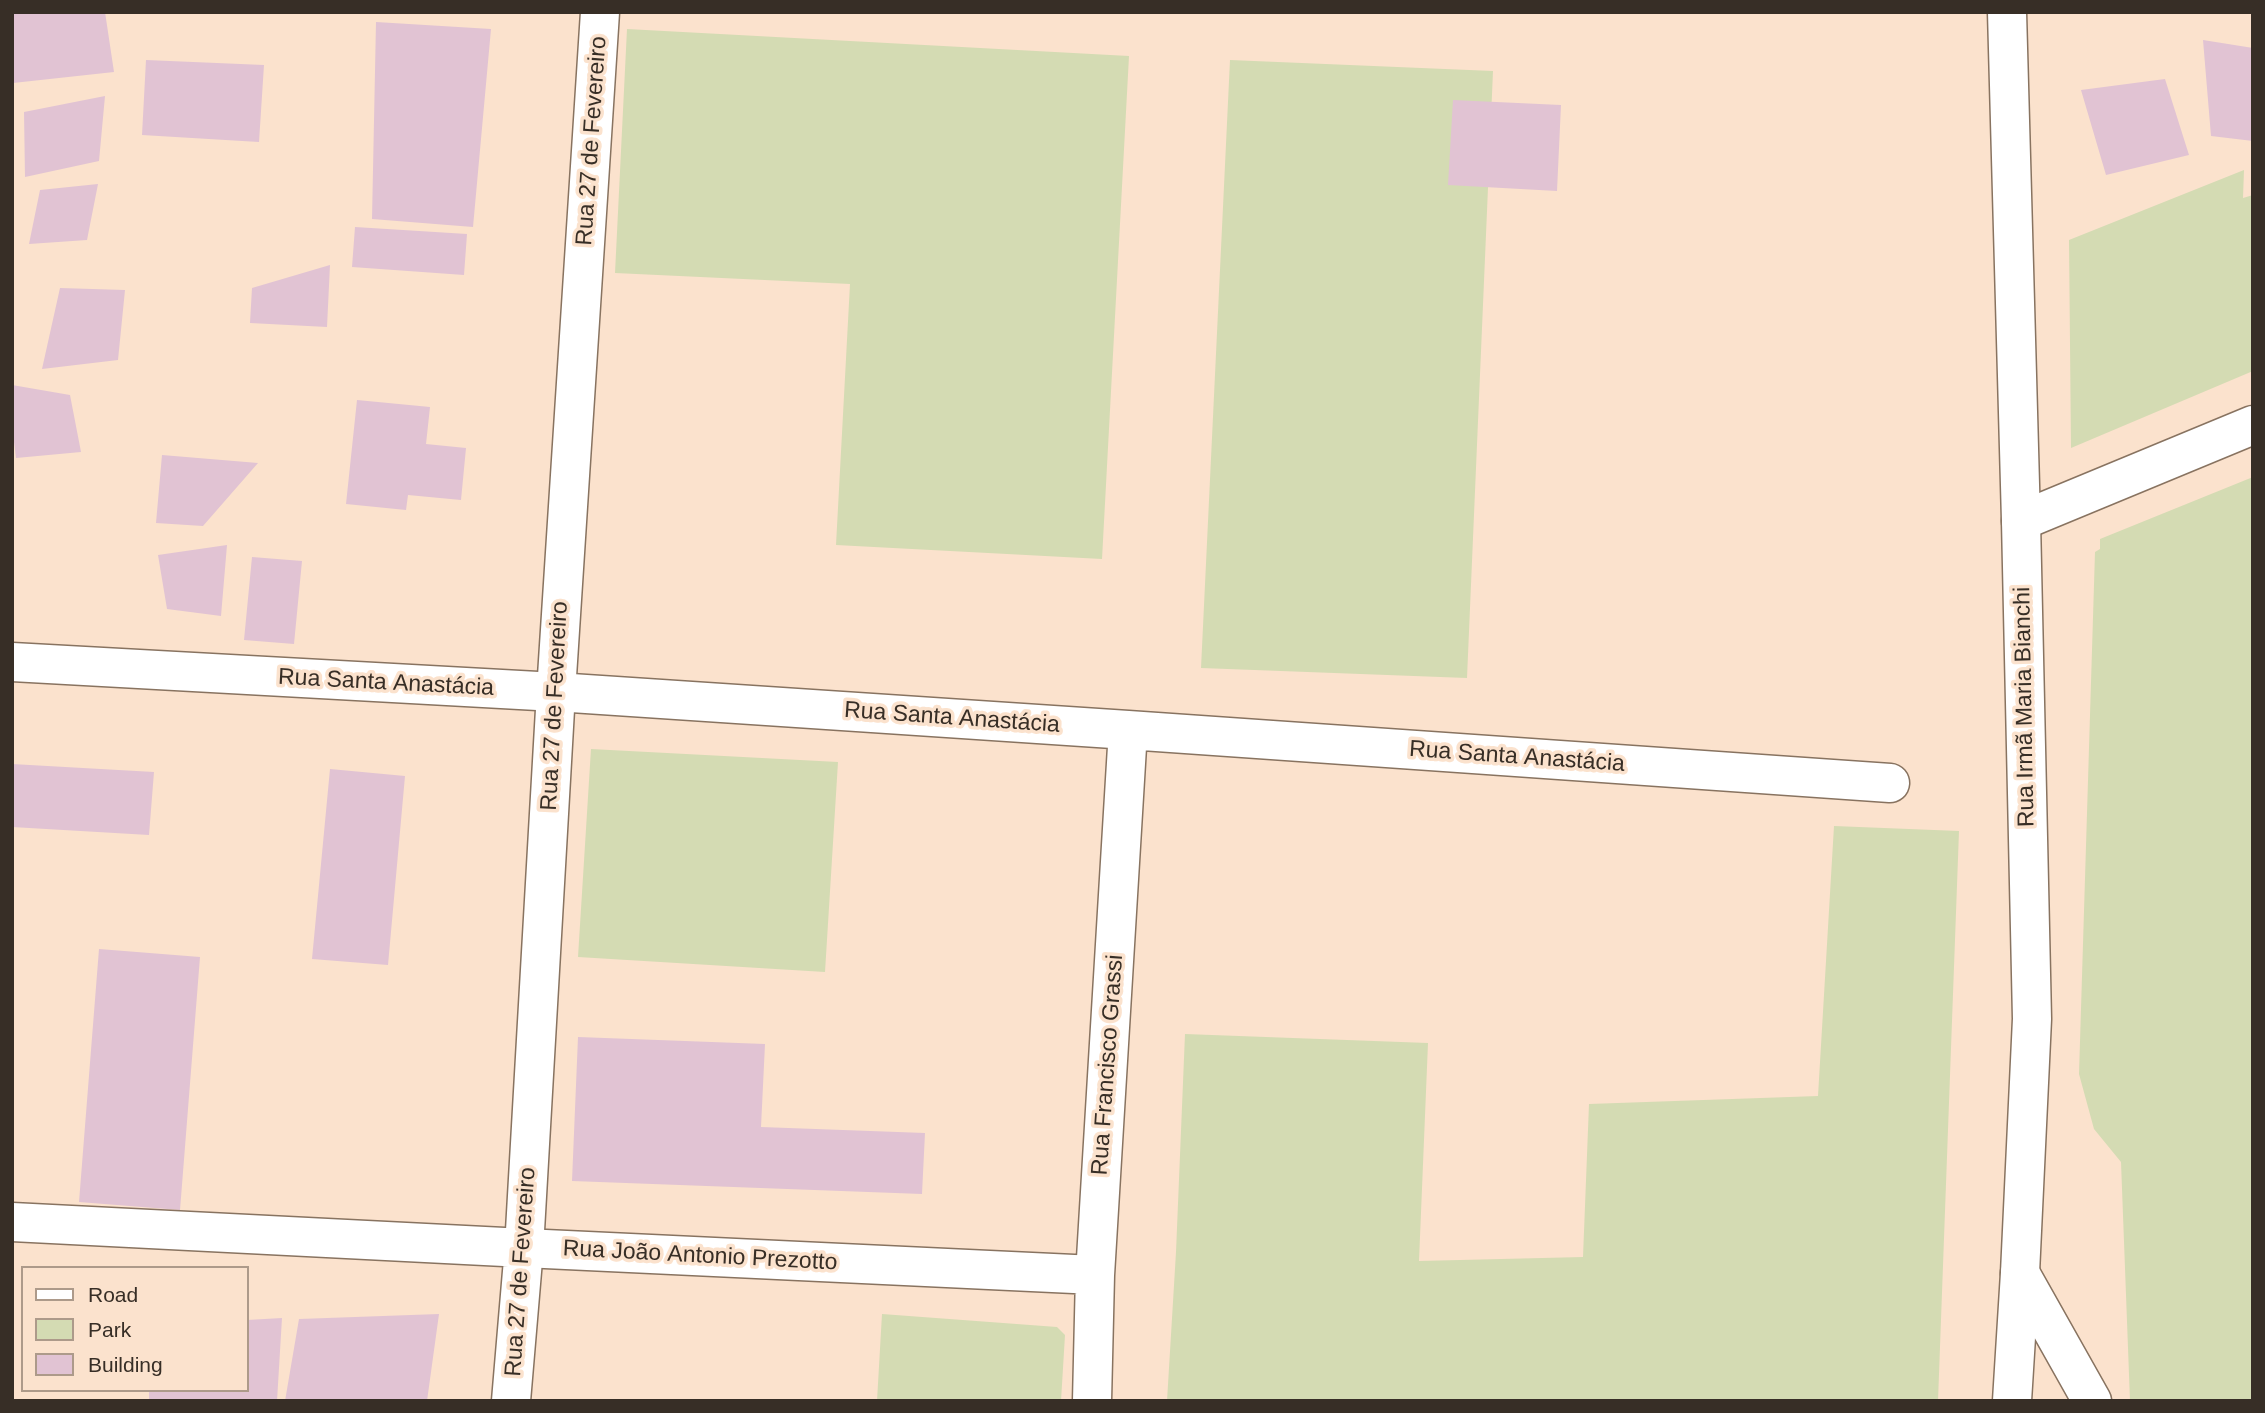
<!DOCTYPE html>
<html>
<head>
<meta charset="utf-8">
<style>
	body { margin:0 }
	#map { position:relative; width:2265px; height:1413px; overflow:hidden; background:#fbe2cd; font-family:Helvetica,sans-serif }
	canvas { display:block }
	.frame { position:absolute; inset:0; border:14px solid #372e26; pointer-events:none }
	.legend { position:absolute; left:21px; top:1266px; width:228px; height:126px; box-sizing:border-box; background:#fbe2cd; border:2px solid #ad9a8a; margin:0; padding:9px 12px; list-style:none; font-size:21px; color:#372e26 }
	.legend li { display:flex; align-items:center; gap:14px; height:35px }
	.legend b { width:35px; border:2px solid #ad9a8a }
</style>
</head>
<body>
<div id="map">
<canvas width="2265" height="1413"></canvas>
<div class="frame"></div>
<ul class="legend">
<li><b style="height:9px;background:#fff"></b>Road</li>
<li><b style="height:19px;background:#d4dbb3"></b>Park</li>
<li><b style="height:19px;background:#e1c3d3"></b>Building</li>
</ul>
</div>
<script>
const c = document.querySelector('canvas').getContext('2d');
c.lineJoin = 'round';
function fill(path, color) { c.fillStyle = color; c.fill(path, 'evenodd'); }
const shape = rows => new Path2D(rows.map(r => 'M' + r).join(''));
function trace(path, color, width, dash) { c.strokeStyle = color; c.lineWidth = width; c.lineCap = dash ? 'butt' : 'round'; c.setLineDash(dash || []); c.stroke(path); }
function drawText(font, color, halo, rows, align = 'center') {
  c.font = font + ' Helvetica,sans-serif'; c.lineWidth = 7; c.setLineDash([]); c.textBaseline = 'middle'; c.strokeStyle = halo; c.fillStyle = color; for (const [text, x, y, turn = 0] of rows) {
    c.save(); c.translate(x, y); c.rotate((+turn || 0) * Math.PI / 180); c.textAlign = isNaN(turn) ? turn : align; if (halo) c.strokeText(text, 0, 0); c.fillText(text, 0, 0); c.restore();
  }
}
fill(shape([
	[627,29,1129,56,1102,559,836,545,850,284,615,273],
	[1230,60,1493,71,1467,678,1201,668],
	[2244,170,2243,198,2253,195,2253,371,2071,448,2069,240],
	[2253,477,2253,1401,2130,1401,2121,1162,2094,1129,2079,1074,2095,552,2100,549,2100,539],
	[591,749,838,762,825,972,578,957],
	[1834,826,1959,831,1938,1401,1167,1401,1176,1252,1185,1034,1428,1043,1419,1261,1583,1257,1589,1104,1818,1096],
	[882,1314,1057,1327,1065,1335,1061,1401,877,1401]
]), '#d4dbb3');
fill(shape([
	[14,12,105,12,114,72,13,83],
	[376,22,491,29,473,227,372,219],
	[2203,40,2253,48,2253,141,2211,136],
	[146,60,264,65,259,142,142,135],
	[2165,79,2189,155,2106,175,2081,90],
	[105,96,99,161,25,177,24,112],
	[1453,100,1561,105,1557,191,1448,185],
	[98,184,87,240,29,244,40,190],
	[355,227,467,234,464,275,352,267],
	[330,265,327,327,250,323,252,288],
	[60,288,125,290,118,360,42,369],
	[12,385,70,395,81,452,16,458,12,426],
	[357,400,430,407,426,444,466,448,461,500,408,495,406,510,346,504],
	[162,455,258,463,203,526,156,523],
	[227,545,221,616,167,609,158,555],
	[252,557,302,561,294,644,244,640],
	[12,764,154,772,149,835,12,827],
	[330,769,405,776,388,965,312,959],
	[99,949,200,957,180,1210,79,1202],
	[578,1037,765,1044,761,1127,925,1133,922,1194,572,1181],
	[439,1314,427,1401,285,1401,299,1319],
	[282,1318,277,1401,149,1401,149,1390,247,1390,247,1320]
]), '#e1c3d3');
const street = shape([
	[2021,521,2253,425],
	[12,662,556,692,1128,730,1890,783],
	[524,1248,1095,1275],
	[2020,1273,2092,1401],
	[1092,1401,1095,1275,1128,730]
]);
const secondary = shape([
	[2007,12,2021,521,2032,1019,2020,1273,2012,1401],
	[12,1222,524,1248],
	[511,1401,524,1248,556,692,600,12]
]);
trace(street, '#887360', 41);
trace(secondary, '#887360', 41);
trace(street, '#fff', 38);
trace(secondary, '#fff', 38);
drawText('23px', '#372e26', '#fbe2cd', [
	["Rua 27 de Fevereiro",592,141,-86],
	["Rua Santa Anastácia",386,683,3],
	["Rua 27 de Fevereiro",555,706,-87],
	["Rua Irmã Maria Bianchi",2025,707,-91],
	["Rua Santa Anastácia",952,718,4],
	["Rua Santa Anastácia",1517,757,4],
	["Rua Francisco Grassi",1108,1065,-86],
	["Rua João Antonio Prezotto",700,1256,3],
	["Rua 27 de Fevereiro",521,1272,-86]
]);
</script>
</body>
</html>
